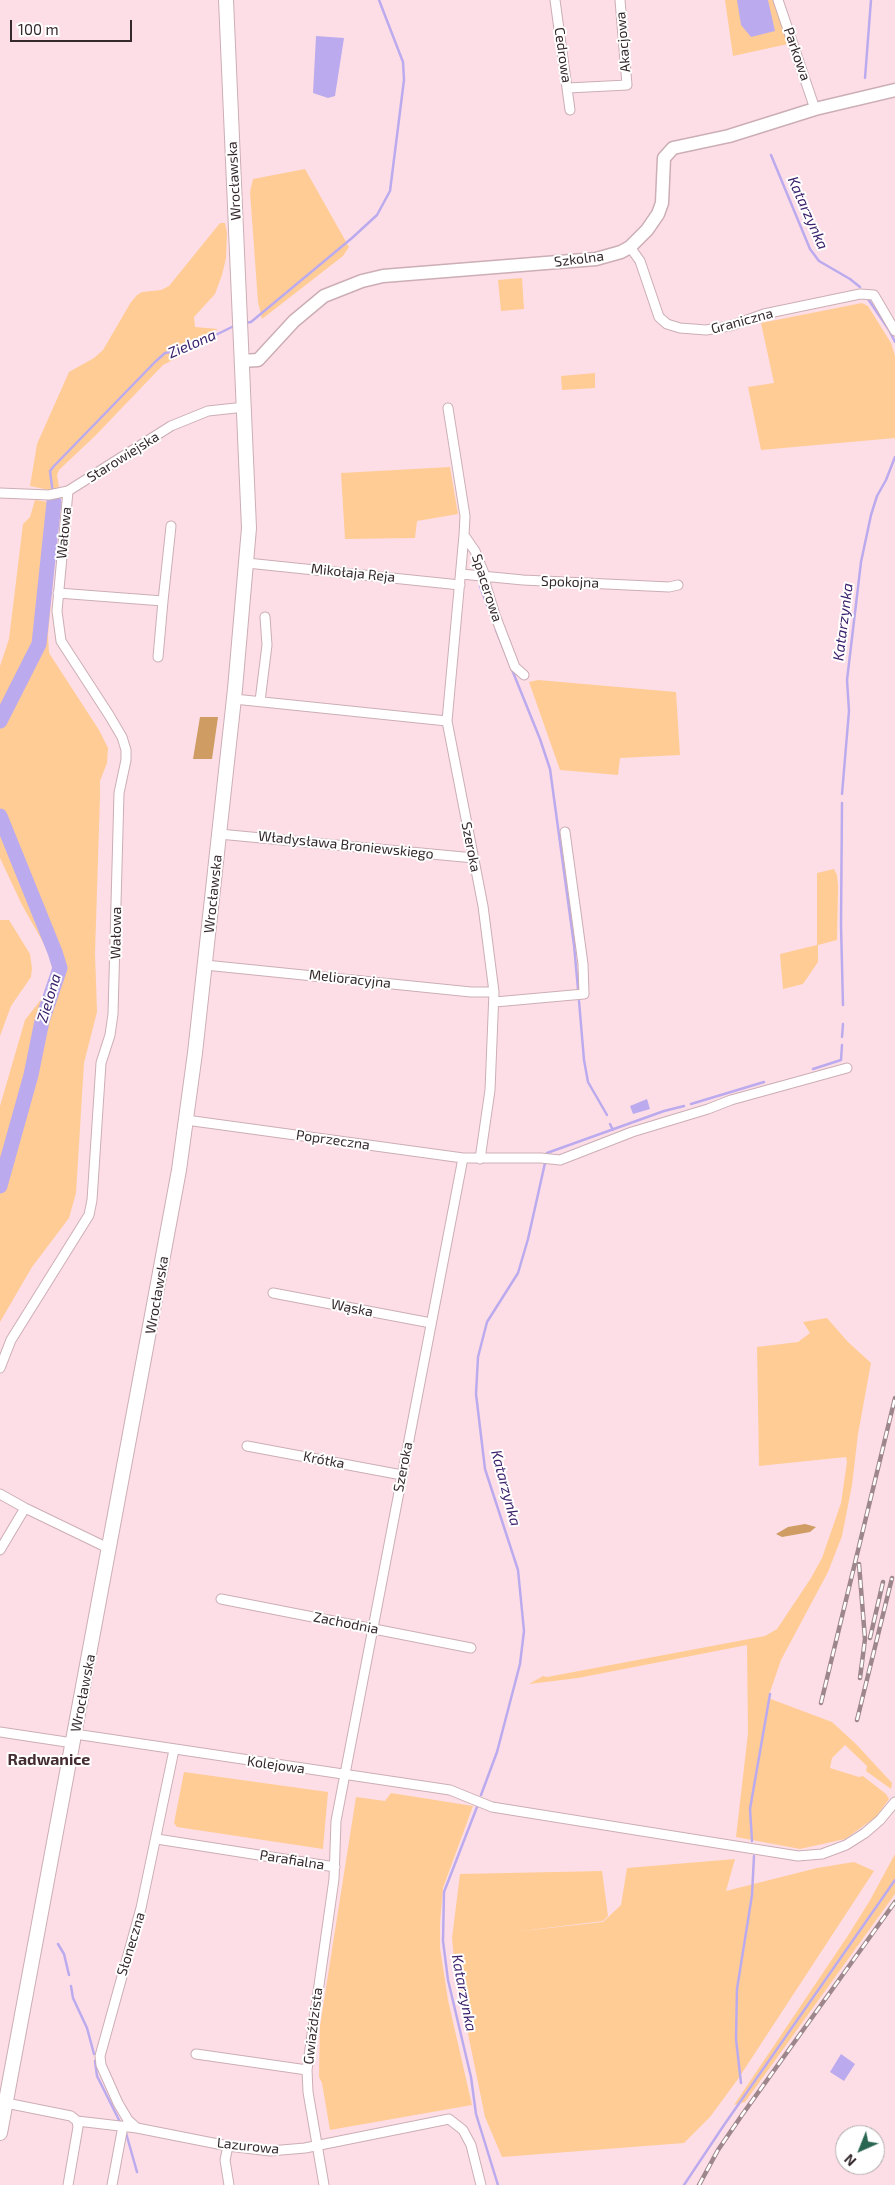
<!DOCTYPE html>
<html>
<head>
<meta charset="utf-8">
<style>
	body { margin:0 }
	#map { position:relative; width:895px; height:2185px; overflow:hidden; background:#fedee6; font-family:"Exo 2",sans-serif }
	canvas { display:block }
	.north { position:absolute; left:835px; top:2125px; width:50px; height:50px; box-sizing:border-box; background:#fff; border:1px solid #aea9ab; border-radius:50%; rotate:224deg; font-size:14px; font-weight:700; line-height:20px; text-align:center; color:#35292c }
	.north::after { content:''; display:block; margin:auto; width:18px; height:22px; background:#2a6753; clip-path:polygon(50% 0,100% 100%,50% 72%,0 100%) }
	.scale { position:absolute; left:10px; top:20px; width:122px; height:22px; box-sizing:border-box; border:2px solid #35292c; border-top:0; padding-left:6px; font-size:15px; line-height:18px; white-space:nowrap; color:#35292c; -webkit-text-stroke:4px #fff; paint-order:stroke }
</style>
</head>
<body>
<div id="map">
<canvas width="895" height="2185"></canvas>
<div class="north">N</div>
<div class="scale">100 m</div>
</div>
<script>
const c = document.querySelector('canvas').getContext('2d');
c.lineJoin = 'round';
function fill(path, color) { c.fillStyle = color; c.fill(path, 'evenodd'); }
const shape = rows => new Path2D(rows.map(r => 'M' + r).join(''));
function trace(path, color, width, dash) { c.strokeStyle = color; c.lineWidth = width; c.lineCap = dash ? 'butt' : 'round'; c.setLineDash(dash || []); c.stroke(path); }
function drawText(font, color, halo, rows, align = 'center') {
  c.font = font + ' "Exo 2",sans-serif'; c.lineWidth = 4; c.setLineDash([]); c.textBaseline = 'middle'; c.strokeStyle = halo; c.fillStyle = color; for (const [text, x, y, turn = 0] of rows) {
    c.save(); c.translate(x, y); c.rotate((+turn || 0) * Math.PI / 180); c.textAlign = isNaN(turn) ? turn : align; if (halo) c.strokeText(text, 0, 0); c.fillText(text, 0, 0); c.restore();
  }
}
fill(shape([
	[725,0,773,0,788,44,733,56],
	[305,169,349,247,343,256,262,319,258,302,250,192,253,179],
	[220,223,225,223,227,233,226,258,222,275,215,294,194,317,195,327,218,329,186,344,185,354,163,365,96,435,59,470,57,475,59,487,49,490,30,486,37,444,69,372,94,358,103,350,131,302,137,295,142,292,161,290,169,286],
	[522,278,524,309,501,311,498,280],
	[862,303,868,306,891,343,895,356,895,438,761,450,748,387,774,383,761,323],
	[595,373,595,388,562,390,561,376],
	[450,467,458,514,417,521,415,538,345,539,341,473],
	[35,500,60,504,48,635,49,653,99,730,108,748,107,763,100,781,100,797,95,953,97,1012,84,1063,76,1193,69,1218,32,1267,0,1322,0,1106,25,1020,46,993,51,982,53,967,49,953,22,905,0,858,0,666,9,639,23,524,30,517],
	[538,680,676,692,680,755,620,758,618,775,560,770,529,682],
	[834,869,837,875,838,886,837,940,818,945,818,962,803,984,783,989,780,954,817,945,817,873],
	[0,920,9,920,30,954,32,968,31,977,11,1006,0,1036],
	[827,1318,848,1342,871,1363,858,1434,852,1485,842,1536,828,1572,781,1660,768,1698,832,1722,856,1744,892,1783,891,1789,866,1771,867,1766,845,1745,832,1758,830,1768,859,1777,863,1776,886,1794,889,1799,876,1817,845,1839,800,1849,736,1837,748,1733,747,1645,578,1678,529,1684,543,1676,547,1677,765,1636,777,1629,811,1578,822,1558,841,1503,847,1462,846,1457,759,1466,757,1347,798,1342,810,1333,803,1322],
	[184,1772,328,1792,323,1849,177,1827,174,1823],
	[391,1793,473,1806,443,1888,440,1923,440,1948,448,2000,472,2105,330,2130,322,2083,319,2077,320,2026,356,1797,385,1801],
	[895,1854,895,1894,745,2102,734,2105,847,1937,869,1902],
	[735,1859,726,1891,817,1868,854,1862,874,1871,738,2079,710,2117,684,2143,502,2157,485,2117,455,1970,452,1938,460,1874,602,1871,608,1916,603,1921,513,1932,603,1922,621,1905,627,1868]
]), '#ffcc95');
fill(shape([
	[200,717,218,717,212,759,193,759],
	[805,1524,816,1527,810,1532,782,1537,776,1534,788,1527]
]), '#cf9d64');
fill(shape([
	[737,0,768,0,775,31,751,37,741,25],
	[316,36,344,38,335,96,328,98,313,93],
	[647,1099,650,1109,633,1114,630,1106],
	[841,2054,855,2064,844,2081,830,2072]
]), '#bbabee');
trace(shape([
	[865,78,871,0],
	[771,155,810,249,819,261,850,279,860,287],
	[868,299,889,330,895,342],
	[244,323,251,322,352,238,377,215,390,191,404,80,403,62,379,0],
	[54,502,50,471,54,466,155,362,165,353,187,349,236,325],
	[480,586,488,608],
	[496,630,540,739,550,769,574,945,578,989],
	[842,794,849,711,847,680,861,562,871,515,877,496,886,480,895,457],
	[842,803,841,925,843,1005],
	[579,1001,584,1060,588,1082,607,1115],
	[842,1037,843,1024],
	[813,1069,841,1060,842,1045],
	[691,1104,764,1082],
	[610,1124,613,1130],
	[547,1153,664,1111,684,1106],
	[481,1795,497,1752,520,1664,524,1631,518,1570,485,1469,476,1394,478,1357,487,1322,518,1273,528,1239,545,1163],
	[477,1807,444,1892,443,1941,448,1980,471,2077,476,2114,498,2185],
	[752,1841,750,1809,770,1694],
	[58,1944,64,1954,69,1975],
	[71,1986,73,1998,87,2028,94,2054],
	[95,2061,97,2076,120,2122],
	[741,2083,736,2039,737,1989,752,1895,754,1856],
	[126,2133,137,2172],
	[684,2185,724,2125,895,1880]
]), '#bbabee', 2.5);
trace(shape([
	[0,721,39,644,54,502],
	[0,816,55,952,60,968,42,1021,31,1075,0,1186]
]), '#bbabee', 15);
const street = shape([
	[555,0,570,110],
	[778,0,815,109],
	[568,88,627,85,620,0],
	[630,247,640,261,659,317,667,324,680,328,706,330,730,326,764,314,860,294,874,295,895,331],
	[448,408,465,516,464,535,475,551,485,576,486,586,495,615,515,667,524,675],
	[0,493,49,495,68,491,171,426,208,411,245,407],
	[464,535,447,721,483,906,494,992,490,1090,480,1159],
	[247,563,460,585],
	[461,574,523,580,669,587,678,585],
	[58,593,163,601,158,657],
	[163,601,171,526],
	[234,699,447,721],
	[260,701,267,645,265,617],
	[219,834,474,858],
	[205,965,471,992,494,992],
	[495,1002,584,994,583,964,565,832],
	[186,1120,463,1158,541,1158,560,1160,632,1132,708,1109,731,1100,847,1068],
	[273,1293,431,1323],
	[0,1368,11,1340,89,1215,92,1200,101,1063,110,1035,113,1014,119,793,126,760,126,750,122,737,109,715,61,641,57,611,68,491],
	[247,1446,402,1475],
	[0,1494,25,1508,110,1549],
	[0,1550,25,1508],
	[221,1599,471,1648],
	[0,1732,73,1743],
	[75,1734,450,1790,492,1807,798,1856,822,1854,846,1845,865,1833,880,1820,895,1802],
	[157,1839,335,1867],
	[196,2054,307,2070],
	[6,2103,71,2116,77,2121,78,2127,68,2185],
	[77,2121,137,2128,228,2146,270,2151,305,2148,449,2119,463,2130,471,2145,481,2185],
	[137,2128,128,2120,118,2103,101,2065,100,2056,141,1908,174,1750],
	[228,2146,225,2160,229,2185],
	[112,2185,123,2126],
	[324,2185,308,2092,307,2070,334,1879,336,1821,463,1158]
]);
const secondary = shape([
	[242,361,258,360,294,321,324,296,362,281,383,276,596,259,621,252,630,247,647,230,658,214,662,203,664,158,673,148,729,136,815,109,895,90]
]);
const primary = shape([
	[0,2133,179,1170,195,1053,235,689,249,528,226,0]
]);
trace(street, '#ccaeb5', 11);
trace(secondary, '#ccaeb5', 15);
trace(primary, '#ccaeb5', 16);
trace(street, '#fff', 9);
trace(secondary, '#fff', 12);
trace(primary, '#fff', 14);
const rail = shape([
	[859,1564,865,1639,860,1678],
	[870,1638,883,1582],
	[821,1703,895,1398],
	[857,1720,892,1578],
	[699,2185,718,2150,742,2115,895,1902]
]);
trace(rail, '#9d878c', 4.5);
trace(rail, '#fff', 2.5, [8]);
drawText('14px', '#35292c', '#fff', [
	["Akacjowa",623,42,-95],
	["Parkowa",797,54,71],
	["Cedrowa",563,55,82],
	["Wrocławska",234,181,-93],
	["Szkolna",579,259,-7],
	["Graniczna",742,321,-15],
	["Starowiejska",123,457,-32],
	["Wałowa",64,533,-84],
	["Mikołaja Reja",353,573,6],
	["Spokojna",570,582,2],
	["Spacerowa",487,588,72],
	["Władysława Broniewskiego",346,845,6],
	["Szeroka",471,847,79],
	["Wrocławska",213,894,-84],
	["Wałowa",116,933,-89],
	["Melioracyjna",350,979,6],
	["Poprzeczna",333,1140,8],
	["Wrocławska",157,1295,-80],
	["Wąska",352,1308,11],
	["Krótka",324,1460,11],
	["Szeroka",403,1467,-79],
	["Zachodnia",346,1623,11],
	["Wrocławska",83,1693,-79],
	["Kolejowa",276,1765,8],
	["Parafialna",292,1860,9],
	["Słoneczna",131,1944,-73],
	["Gwiaździsta",313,2026,-83],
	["Lazurowa",248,2146,6]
]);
drawText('italic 15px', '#3c216d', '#fff', [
	["Katarzynka",808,213,66],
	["Zielona",192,344,-23],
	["Katarzynka",843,622,-83],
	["Zielona",49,998,-73],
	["Katarzynka",506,1488,75],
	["Katarzynka",464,1993,79]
]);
drawText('bold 16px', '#442c33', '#fff', [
	["Radwanice",49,1760]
]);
</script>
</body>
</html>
